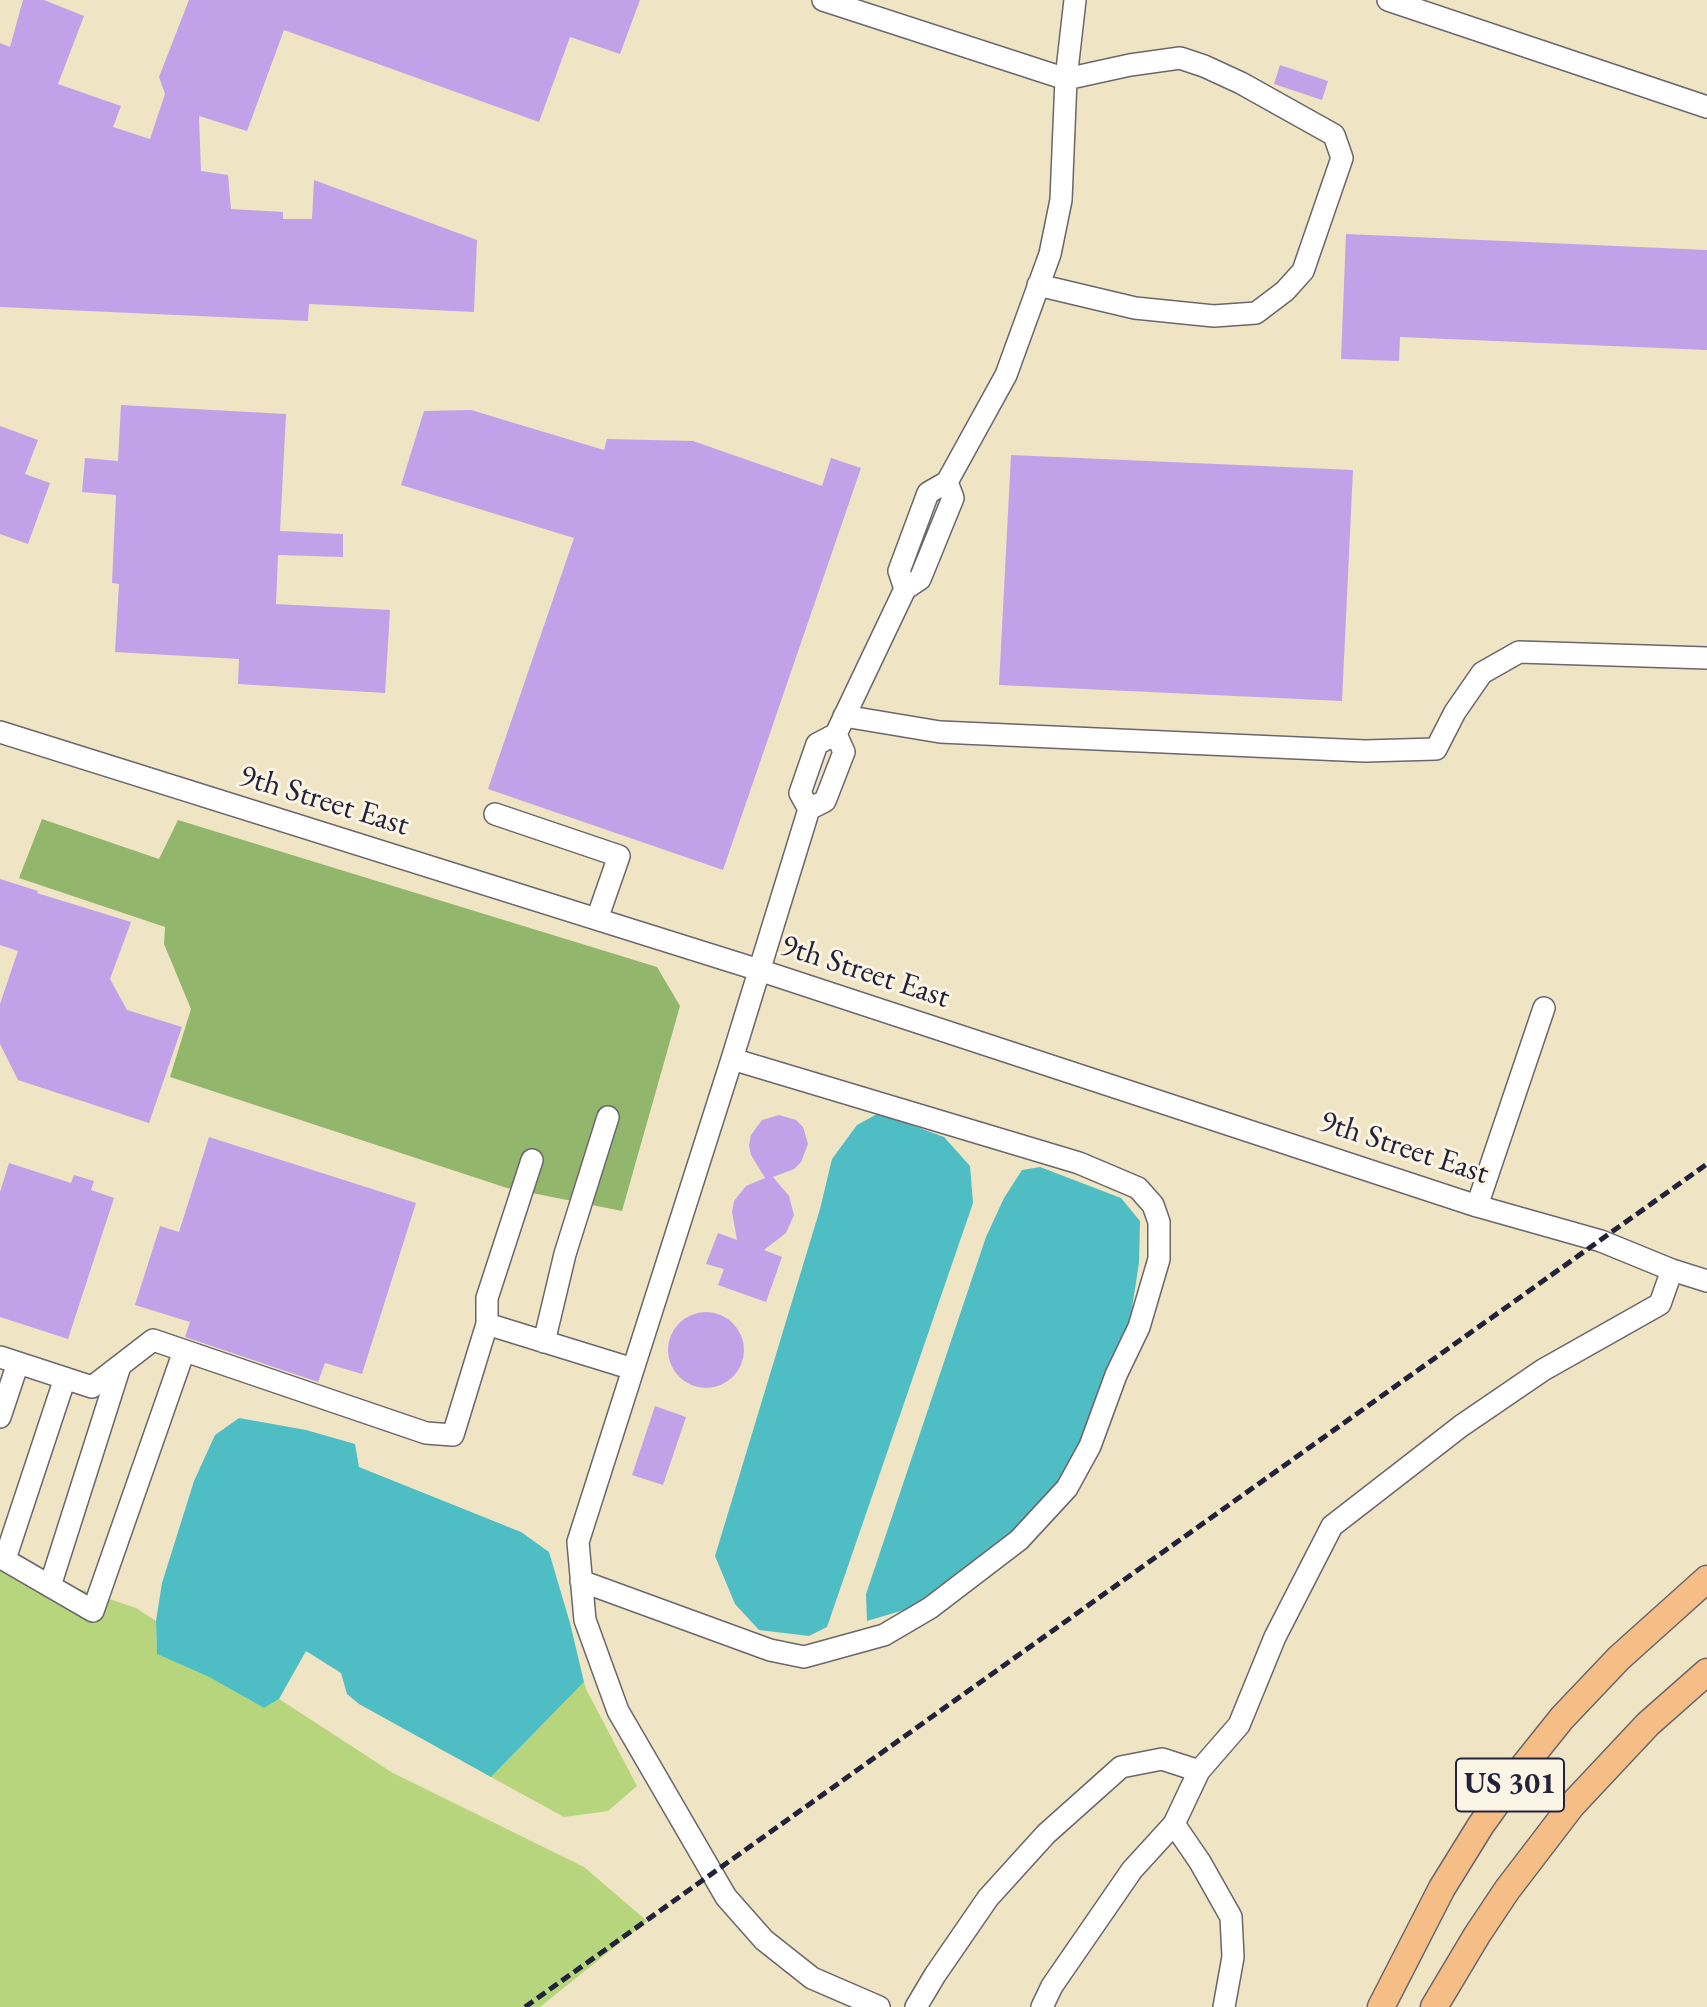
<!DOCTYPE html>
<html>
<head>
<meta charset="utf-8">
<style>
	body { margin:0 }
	canvas { display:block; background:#efe4c4 }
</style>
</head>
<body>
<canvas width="1707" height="2007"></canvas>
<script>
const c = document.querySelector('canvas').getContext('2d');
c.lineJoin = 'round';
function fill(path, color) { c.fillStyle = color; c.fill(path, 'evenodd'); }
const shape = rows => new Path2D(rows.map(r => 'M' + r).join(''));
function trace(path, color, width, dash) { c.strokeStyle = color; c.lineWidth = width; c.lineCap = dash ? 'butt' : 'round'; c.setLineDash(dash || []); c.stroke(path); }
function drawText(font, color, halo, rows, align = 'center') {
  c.font = font + ' "EB Garamond",serif'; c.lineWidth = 6; c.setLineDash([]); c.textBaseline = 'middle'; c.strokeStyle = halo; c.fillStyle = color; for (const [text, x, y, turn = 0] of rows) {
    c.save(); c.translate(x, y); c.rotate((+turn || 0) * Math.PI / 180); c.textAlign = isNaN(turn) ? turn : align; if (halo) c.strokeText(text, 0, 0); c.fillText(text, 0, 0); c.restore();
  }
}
fill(shape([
	[0,1562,136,1608,156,1621,157,1654,209,1677,264,1708,279,1699,393,1773,584,1867,647,1921,540,2007,0,2007],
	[584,1682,587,1691,637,1786,608,1811,564,1817,491,1777]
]), '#b7d57c');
fill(shape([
	[42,819,159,859,178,820,657,967,680,1006,622,1211,507,1188,170,1077,191,1009,164,944,165,927,19,878]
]), '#91b66c');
fill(shape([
	[879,1113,944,1137,970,1166,973,1203,827,1627,809,1636,759,1630,735,1604,715,1556,820,1209,832,1159,857,1125],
	[1040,1167,1121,1198,1140,1221,1139,1263,1130,1321,1072,1459,1032,1522,931,1602,867,1621,866,1594,986,1237,1004,1198,1022,1170],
	[239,1418,306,1430,355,1444,359,1467,521,1532,549,1552,570,1623,584,1682,491,1777,359,1704,347,1694,341,1673,306,1651,279,1699,264,1708,209,1677,157,1654,156,1621,162,1583,194,1481,215,1435]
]), '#4fbec4');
fill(shape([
	[23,0,44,0,84,16,58,84,121,106,113,127,150,139,165,94,159,77,189,0,640,0,620,54,570,37,539,122,284,30,247,131,199,116,201,171,228,175,231,209,283,212,283,219,312,219,314,180,477,240,474,312,309,304,308,321,0,307,0,43,10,47],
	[1280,65,1328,81,1322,100,1274,84],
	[1346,234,1707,250,1707,350,1400,337,1399,361,1341,359],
	[121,405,286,414,280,531,343,534,343,557,278,555,276,604,390,610,385,693,238,684,239,659,115,652,119,584,112,583,116,495,82,492,85,458,118,461],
	[471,410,604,450,607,439,693,441,822,486,831,458,861,468,723,870,488,789,574,538,401,485,424,411],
	[0,426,38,440,25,474,50,483,28,544,0,534],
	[1011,455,1353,470,1342,701,999,685],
	[0,879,38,891,37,893,131,922,110,979,127,1010,182,1027,149,1123,18,1080,0,1044,0,1004,18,951,0,945],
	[779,1115,796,1120,803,1127,808,1144,801,1162,794,1169,773,1177,789,1196,794,1215,786,1233,764,1250,782,1257,766,1302,718,1285,724,1269,706,1264,718,1233,737,1240,732,1212,734,1201,746,1186,765,1178,751,1155,749,1145,751,1135,762,1120],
	[209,1137,416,1203,362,1374,325,1363,318,1382,185,1337,190,1322,135,1305,160,1226,179,1232],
	[9,1163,71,1183,74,1175,94,1181,91,1190,114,1198,68,1339,0,1317,0,1192],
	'668 1350a38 38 0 1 1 76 0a38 38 0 1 1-76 0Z',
	[655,1406,686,1417,663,1485,632,1475]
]), '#c1a2e8');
const minor = shape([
	[823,0,1066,79,1130,65,1180,58,1204,66,1241,83,1334,135,1342,158,1303,271,1285,291,1256,313,1214,316,1135,308,1038,285],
	[1388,0,1707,107],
	[947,482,953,498,920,579,905,589,899,571,928,493,947,482,1006,375,1050,254,1061,200,1066,79,1075,0],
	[844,716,940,732,1365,751,1436,749,1455,712,1482,673,1519,652,1707,658],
	[0,732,759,970,1477,1206,1601,1241,1672,1270,1707,1281],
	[836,734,844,752,825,801,809,809,800,793,817,744,836,734,905,589],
	[809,809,732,1059,578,1542,585,1620,618,1711,726,1897,764,1940,812,1978,879,2007],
	[495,814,619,856,597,919],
	[1477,1206,1544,1008],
	[487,1324,487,1298,532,1160],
	[544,1342,565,1254,608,1117],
	[0,1357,92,1387,153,1340,426,1433,453,1435,487,1324,633,1369],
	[0,1417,18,1363],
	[0,1557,93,1611,184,1351],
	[5,1559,65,1378],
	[581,1581,770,1650,804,1657,884,1635,930,1608,1019,1540,1067,1488,1090,1446,1116,1375,1139,1327,1159,1259,1159,1222,1153,1205,1138,1188,1079,1163,732,1059],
	[50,1586,120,1366],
	[1174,1824,1200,1862,1231,1917,1233,1957,1224,2007],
	[916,2007,935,1975,988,1898,1046,1834,1121,1767,1162,1759,1199,1771],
	[1042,2007,1052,1986,1132,1870,1174,1824,1199,1771,1239,1725,1275,1637,1332,1526,1461,1426,1543,1370,1660,1304,1672,1270]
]);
const major = shape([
	[1381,2007,1442,1888,1481,1825,1522,1768,1562,1718,1619,1658,1707,1579],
	[1434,2007,1477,1935,1507,1890,1572,1805,1648,1724,1707,1672]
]);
trace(minor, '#6a666b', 24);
trace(major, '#6a666b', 29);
trace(minor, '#fff', 21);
trace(major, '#f6be87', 26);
trace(shape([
	[525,2007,1707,1164]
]), '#22223b', 5, [10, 5]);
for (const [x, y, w] of [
	[1510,1785,108]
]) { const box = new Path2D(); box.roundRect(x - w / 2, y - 26.5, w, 53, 5); c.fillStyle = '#fcf5e5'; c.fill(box); trace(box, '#22223b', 2); }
drawText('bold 30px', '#22223b', null, [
	["US 301",1510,1785]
]);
drawText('32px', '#22223b', '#fcf5e5', [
	["9th Street East",324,801,17],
	["9th Street East",865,972,18],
	["9th Street East",1404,1148,18]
]);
</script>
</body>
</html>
